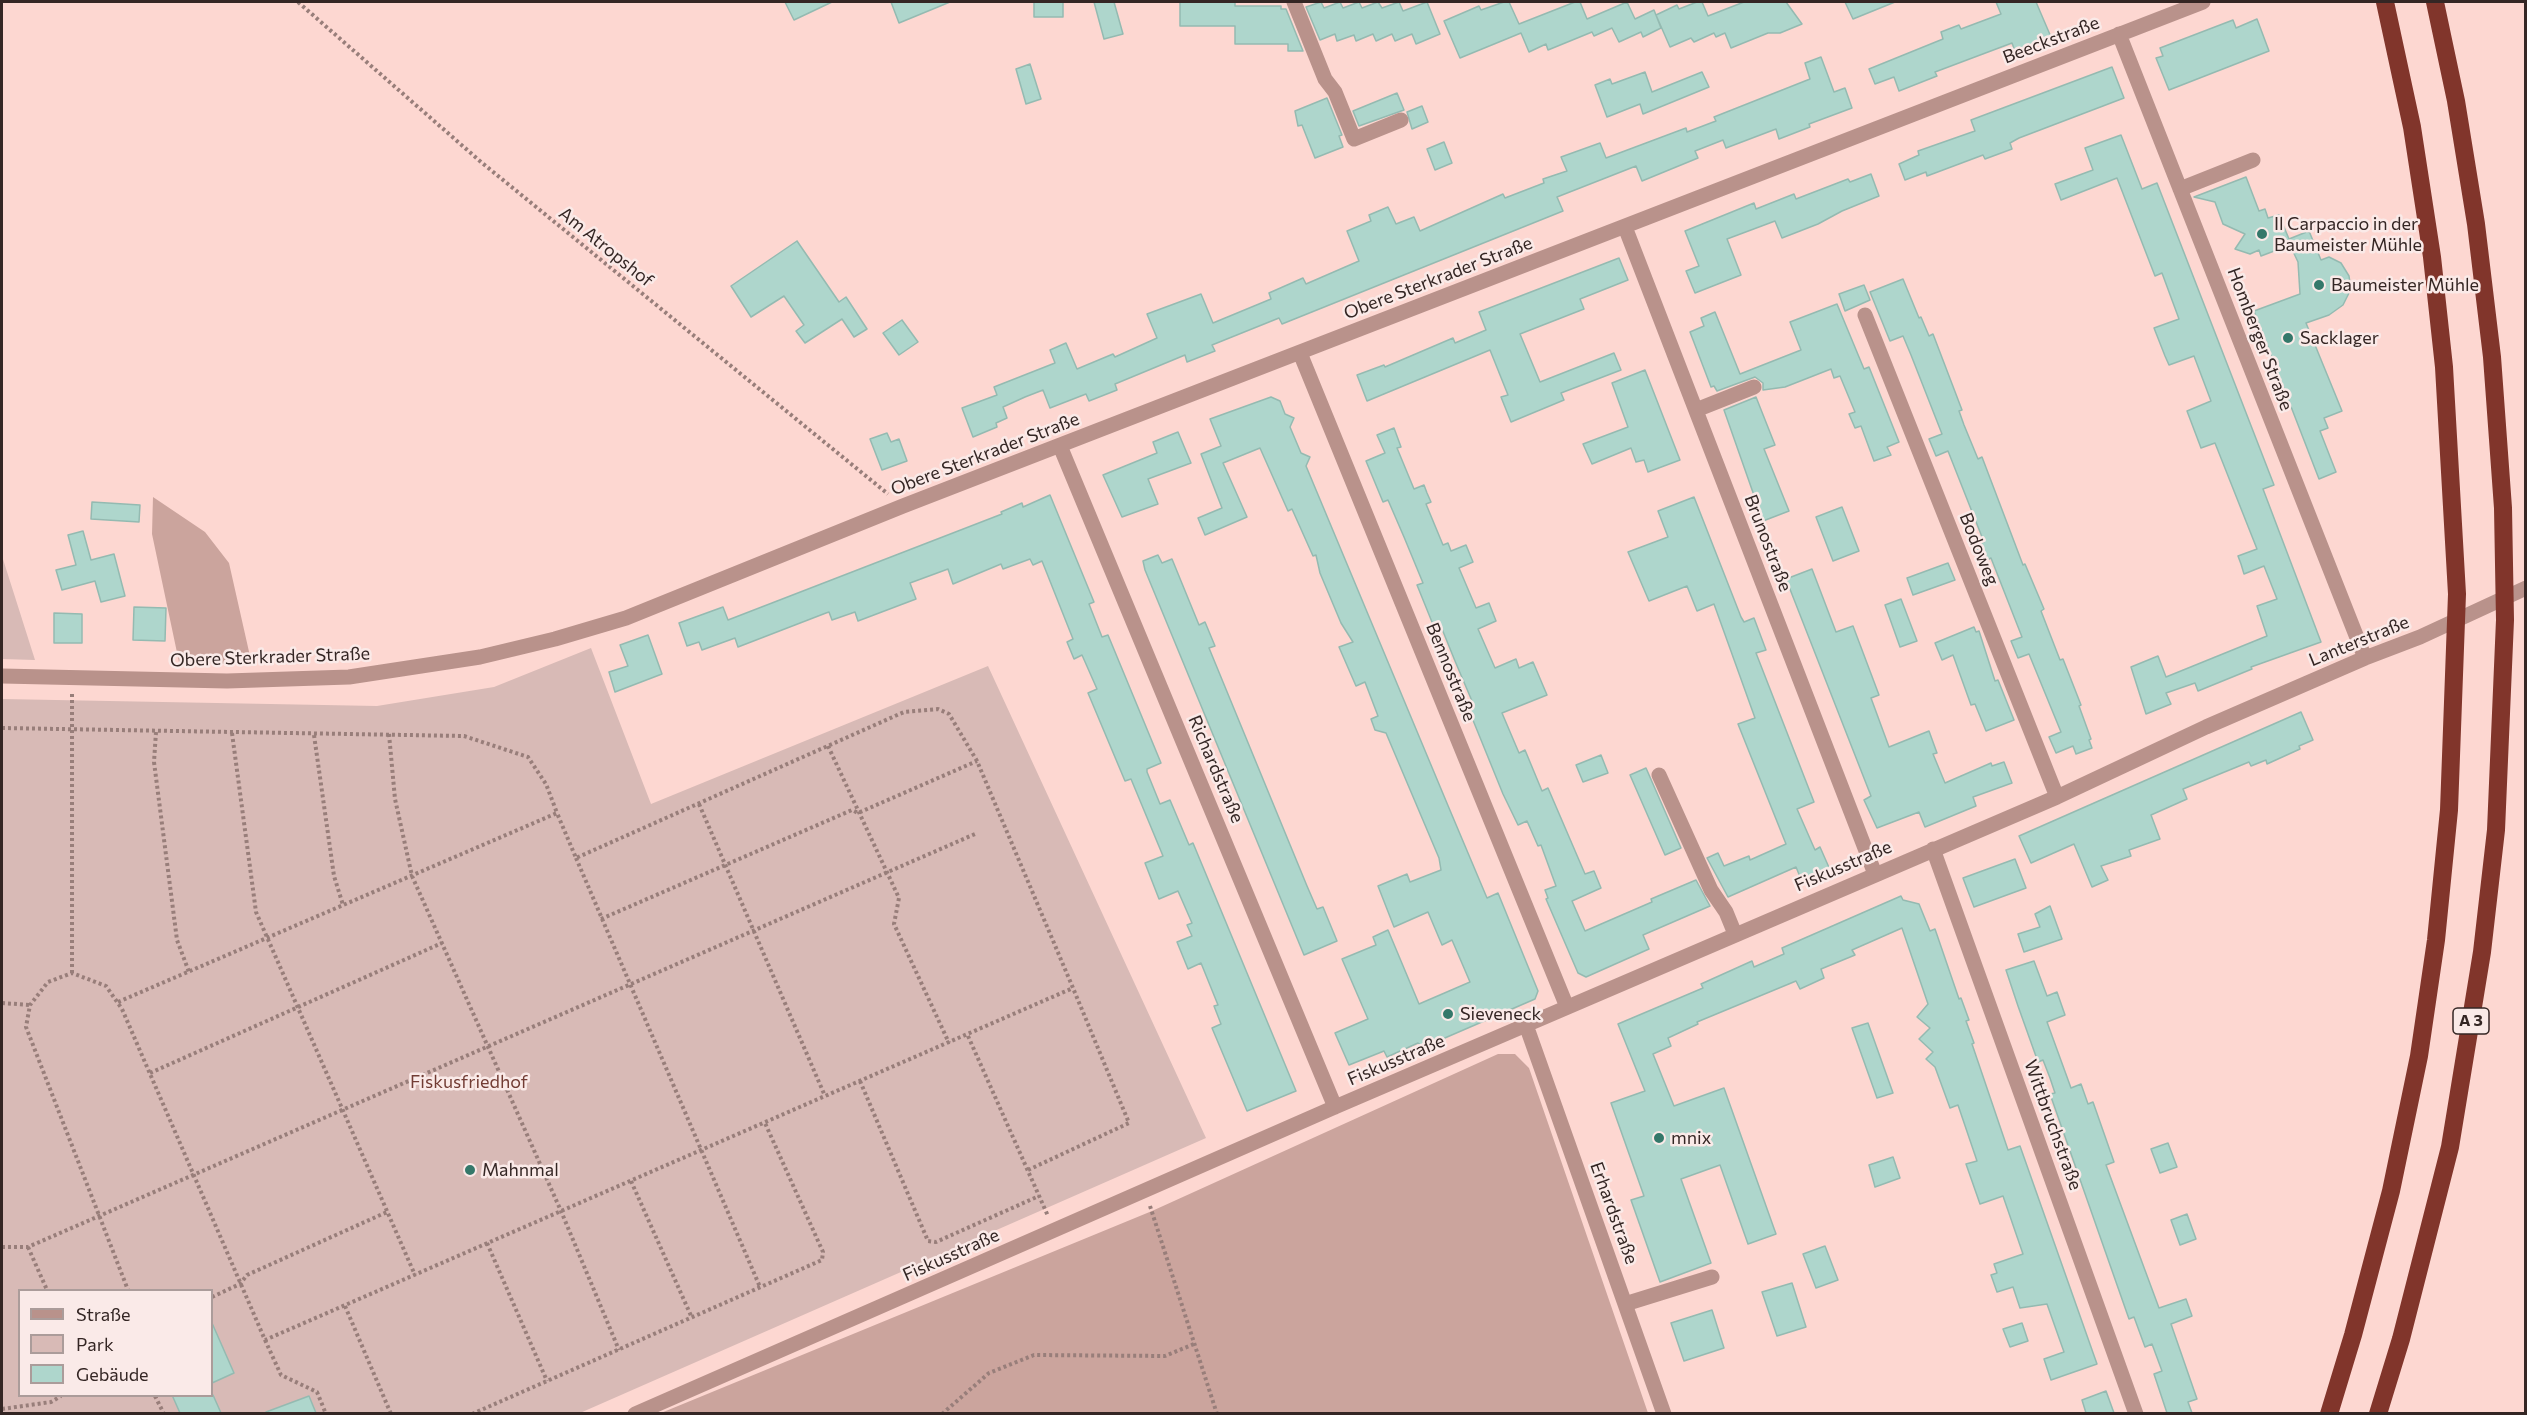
<!DOCTYPE html>
<html>
<head>
<meta charset="utf-8">
<style>
	body { margin:0 }
	#map { position:relative; width:2527px; height:1415px; overflow:hidden; background:#fdd7d1; font-family:Commissioner,sans-serif }
	canvas { display:block }
	.frame { position:absolute; inset:0; border:3px solid #342624; pointer-events:none }
	.legend { position:absolute; left:18px; top:1289px; width:195px; height:108px; box-sizing:border-box; background:#faeae8; border:2px solid #ab9c9a; margin:0; padding:8px 10px; list-style:none; font-size:18px; color:#342624 }
	.legend li { display:flex; align-items:center; gap:12px; height:30px }
	.legend b { width:30px; border:2px solid #ab9c9a }
</style>
</head>
<body>
<div id="map">
<canvas width="2527" height="1415"></canvas>
<div class="frame"></div>
<ul class="legend">
<li><b style="height:8px;background:#b9928b"></b>Straße</li>
<li><b style="height:16px;background:#d8bab6"></b>Park</li>
<li><b style="height:16px;background:#aed6cc"></b>Gebäude</li>
</ul>
</div>
<script>
const c = document.querySelector('canvas').getContext('2d');
c.lineJoin = 'round';
function fill(path, color) { c.fillStyle = color; c.fill(path, 'evenodd'); }
const shape = rows => new Path2D(rows.map(r => 'M' + r).join(''));
function trace(path, color, width, dash) { c.strokeStyle = color; c.lineWidth = width; c.lineCap = dash ? 'butt' : 'round'; c.setLineDash(dash || []); c.stroke(path); }
function drawText(font, color, halo, rows, align = 'center') {
  c.font = font + ' Commissioner,sans-serif'; c.lineWidth = 5; c.setLineDash([]); c.textBaseline = 'middle'; c.strokeStyle = halo; c.fillStyle = color; for (const [text, x, y, turn = 0] of rows) {
    c.save(); c.translate(x, y); c.rotate((+turn || 0) * Math.PI / 180); c.textAlign = isNaN(turn) ? turn : align; if (halo) c.strokeText(text, 0, 0); c.fillText(text, 0, 0); c.restore();
  }
}
fill(shape([
	[2,556,35,660,2,659],
	[591,648,651,804,988,666,1206,1138,580,1413,2,1414,2,699,377,706,494,687],
	[20,1290,212,1290,212,1396,20,1396]
]), '#d8bab6');
fill(shape([
	[153,497,205,532,229,563,252,665,179,662,152,534],
	[1498,1054,1515,1054,1529,1068,1648,1413,661,1413,1152,1211]
]), '#cba49d');
const building = shape([
	[785,2,832,2,794,20,785,2],
	[891,2,950,2,899,23,891,2],
	[1034,2,1063,2,1063,17,1034,17,1034,2],
	[1094,2,1114,2,1123,34,1104,39,1094,2],
	[1180,2,1235,2,1235,6,1281,6,1281,9,1286,9,1303,51,1288,51,1288,44,1235,44,1235,26,1180,26,1180,2],
	[1321,2,1324,8,1340,2,1343,8,1359,2,1362,8,1378,2,1382,8,1399,2,1403,11,1427,2,1440,34,1416,44,1412,34,1395,41,1392,34,1376,41,1373,34,1356,41,1354,35,1337,41,1335,34,1320,40,1306,7,1321,2],
	[1504,2,1509,2,1519,24,1575,2,1580,2,1587,19,1627,2,1635,19,1654,10,1661,28,1643,37,1641,32,1619,42,1612,28,1594,36,1592,32,1548,50,1546,44,1529,52,1521,33,1460,58,1444,21,1479,6,1481,10,1504,2],
	[1697,2,1702,2,1708,16,1744,2,1786,2,1802,24,1780,33,1768,33,1731,48,1725,33,1716,37,1714,33,1694,42,1691,38,1670,47,1656,15,1677,5,1679,9,1697,2],
	[1845,2,1895,2,1853,19,1845,2],
	[1996,2,2036,2,2051,37,2015,51,2012,43,1935,72,1937,76,1899,91,1894,77,1875,84,1869,69,1943,39,1941,32,1959,25,1961,29,2001,14,1996,2],
	[2257,19,2269,51,2169,90,2156,58,2163,56,2160,48,2233,20,2236,28,2257,19],
	[1821,57,1834,92,1845,88,1852,108,1809,124,1810,127,1779,139,1776,129,1726,148,1723,140,1695,151,1698,158,1642,181,1636,166,1557,197,1563,211,1282,324,1279,318,1212,345,1215,351,1187,362,1185,355,1115,384,1117,390,1089,401,1086,394,1050,408,1043,390,1025,397,1003,407,1007,418,996,423,997,427,973,437,962,408,997,395,994,387,1055,363,1050,350,1066,343,1077,369,1113,354,1115,357,1157,338,1147,314,1201,294,1213,323,1271,299,1269,293,1303,278,1306,284,1359,261,1347,231,1371,221,1369,215,1388,207,1396,224,1414,217,1420,231,1503,194,1505,198,1544,183,1543,179,1567,171,1561,157,1600,143,1606,158,1686,128,1687,132,1716,121,1714,117,1810,79,1805,63,1821,57],
	[1030,64,1041,99,1026,104,1016,69,1030,64],
	[2112,67,2124,98,2019,138,2010,143,2012,149,1985,159,1983,155,1927,176,1926,172,1905,180,1899,164,1919,155,1918,151,1975,131,1971,120,2112,67],
	[1645,72,1652,92,1702,72,1709,87,1643,114,1640,104,1607,117,1595,85,1610,79,1612,84,1645,72],
	[1397,93,1404,110,1359,126,1353,111,1397,93],
	[1327,98,1342,135,1339,136,1343,147,1315,158,1302,125,1298,126,1295,111,1327,98],
	[1422,106,1428,122,1412,129,1407,112,1422,106],
	[2121,135,2142,189,2157,183,2274,485,2263,489,2321,642,2251,667,2252,669,2198,691,2195,683,2166,693,2171,704,2146,714,2131,667,2158,656,2166,677,2267,636,2257,606,2277,599,2264,566,2244,574,2241,564,2238,556,2257,549,2215,443,2201,448,2187,411,2211,401,2194,356,2169,365,2165,356,2154,328,2179,319,2162,273,2155,276,2117,178,2061,200,2055,184,2093,170,2085,148,2121,135],
	[1444,142,1452,163,1435,170,1427,149,1444,142],
	[1871,174,1879,196,1842,211,1818,224,1782,238,1775,221,1727,239,1741,275,1695,293,1686,271,1699,266,1685,231,1754,203,1756,209,1794,194,1796,199,1848,179,1850,182,1871,174],
	[2246,177,2259,211,2265,209,2268,218,2279,215,2289,239,2309,231,2321,260,2329,257,2341,263,2349,276,2351,289,2343,305,2329,315,2306,323,2342,411,2324,418,2328,428,2320,431,2336,472,2319,479,2254,311,2300,294,2298,262,2290,245,2261,256,2259,250,2250,254,2235,249,2245,234,2223,224,2215,202,2194,197,2246,177],
	[797,241,839,302,846,297,867,329,854,337,842,319,805,343,796,331,804,325,784,296,751,317,731,286,797,241],
	[1619,258,1628,280,1580,299,1584,309,1520,334,1540,382,1614,353,1621,370,1561,393,1564,400,1511,422,1501,397,1508,395,1490,350,1367,401,1357,375,1384,365,1385,367,1453,338,1455,343,1486,330,1479,312,1619,258],
	[1903,279,1919,318,1921,317,1929,336,1933,334,1962,410,1959,411,1964,425,1978,459,1982,457,2023,565,2025,564,2044,609,2041,611,2060,660,2063,659,2081,705,2079,706,2091,739,2089,740,2092,748,2076,754,2073,746,2056,753,2049,737,2061,732,2029,654,2018,658,2011,641,2022,637,1991,558,1980,563,1974,546,1984,542,1948,451,1936,456,1929,439,1942,434,1911,355,1903,336,1890,341,1870,292,1903,279],
	[1864,285,1870,300,1845,311,1839,294,1864,285],
	[1837,304,1864,369,1869,367,1899,442,1887,447,1891,455,1874,461,1861,426,1855,428,1849,414,1855,412,1840,376,1834,378,1831,369,1785,387,1763,390,1763,383,1755,377,1717,391,1714,386,1711,387,1690,332,1704,326,1701,318,1715,312,1740,374,1801,350,1790,322,1837,304],
	[902,320,918,342,899,355,883,333,902,320],
	[1645,370,1680,460,1648,472,1644,460,1636,462,1631,448,1592,464,1583,444,1628,427,1612,383,1645,370],
	[1271,397,1280,401,1285,414,1294,418,1290,427,1301,453,1310,457,1306,466,1449,808,1487,898,1498,893,1538,991,1535,999,1424,1047,1418,1043,1387,1057,1384,1051,1349,1065,1335,1033,1368,1019,1342,959,1376,945,1373,937,1388,930,1419,1004,1470,982,1452,940,1442,945,1428,912,1394,927,1378,886,1407,874,1410,882,1441,870,1439,858,1386,733,1375,730,1371,719,1378,716,1365,682,1356,686,1339,647,1353,642,1341,623,1320,573,1316,555,1313,556,1292,509,1288,511,1260,448,1223,463,1247,517,1205,535,1198,518,1222,508,1201,454,1221,446,1210,419,1271,397],
	[1756,397,1775,445,1764,449,1789,511,1763,521,1724,410,1756,397],
	[1394,428,1401,447,1397,448,1414,489,1424,485,1427,493,1431,502,1426,504,1443,545,1448,543,1451,551,1466,545,1473,562,1459,568,1476,608,1489,603,1496,621,1478,629,1495,668,1516,659,1519,668,1533,662,1547,695,1502,713,1519,753,1525,750,1542,791,1548,788,1585,874,1594,871,1601,888,1572,901,1585,931,1652,902,1651,899,1696,880,1710,906,1643,935,1649,949,1586,977,1578,973,1546,899,1548,898,1545,890,1556,886,1541,845,1538,846,1527,821,1518,825,1503,794,1466,703,1472,701,1455,661,1440,624,1434,627,1417,585,1423,583,1404,537,1388,500,1383,502,1366,461,1385,453,1377,435,1394,428],
	[1178,432,1191,463,1148,479,1158,504,1122,517,1103,475,1157,453,1153,442,1178,432],
	[887,433,891,442,899,439,907,461,882,470,870,439,887,433],
	[1050,495,1094,602,1089,604,1102,637,1108,635,1161,763,1147,769,1147,772,1160,804,1170,800,1189,845,1193,843,1296,1091,1247,1111,1212,1028,1221,1024,1214,1006,1218,1005,1201,963,1188,969,1177,942,1192,936,1187,925,1192,923,1178,891,1159,899,1145,863,1163,856,1131,779,1125,781,1088,693,1097,689,1082,655,1074,659,1067,642,1073,639,1042,561,1033,565,1030,559,1003,569,1001,564,953,584,948,569,910,583,916,599,858,621,855,612,832,620,829,612,826,613,738,647,735,638,702,650,699,642,687,646,679,623,723,607,728,620,1002,514,1001,512,1022,503,1023,507,1050,495],
	[1694,497,1741,617,1744,622,1754,618,1766,650,1756,653,1814,802,1797,809,1815,850,1820,847,1831,872,1803,884,1796,867,1728,897,1707,858,1718,853,1724,866,1749,856,1750,860,1786,844,1738,724,1755,718,1714,604,1697,611,1687,586,1649,601,1628,552,1668,537,1658,511,1694,497],
	[92,502,140,505,139,522,91,519,92,502],
	[1842,507,1859,551,1833,561,1816,517,1842,507],
	[83,531,91,560,114,554,125,596,101,602,95,581,62,590,56,570,76,565,68,535,83,531],
	[1158,555,1162,563,1172,559,1199,625,1205,622,1215,646,1209,648,1307,886,1317,909,1323,907,1337,941,1304,955,1145,570,1143,561,1158,555],
	[1948,563,1955,580,1913,595,1907,578,1948,563],
	[1812,569,1836,632,1853,626,1879,695,1871,698,1889,747,1929,731,1937,753,1933,754,1945,783,1991,763,1992,766,2004,762,2012,783,1973,797,1976,806,1925,827,1919,812,1877,828,1864,800,1871,796,1786,579,1812,569],
	[1901,599,1917,641,1900,647,1885,605,1901,599],
	[134,607,166,608,165,641,133,640,134,607],
	[54,613,82,614,82,643,54,643,54,613],
	[1974,627,1976,632,1979,631,1995,681,1998,680,2014,720,1986,731,1975,704,1971,705,1953,655,1942,660,1935,643,1974,627],
	[648,635,662,674,615,692,609,672,628,666,620,645,648,635],
	[2301,712,2313,740,2299,746,2300,749,2267,764,2266,760,2251,766,2249,762,2183,789,2187,799,2151,815,2160,839,2129,850,2131,856,2101,866,2108,880,2092,887,2074,844,2031,863,2019,836,2301,712],
	[1601,755,1608,773,1583,782,1576,765,1601,755],
	[1646,768,1681,848,1665,855,1630,775,1646,768],
	[2015,859,2026,888,1974,907,1963,878,2015,859],
	[1901,896,1903,900,1919,904,1930,931,1935,929,1959,999,1961,998,1969,1020,1966,1021,1974,1043,1972,1044,2008,1150,2020,1146,2097,1364,2051,1380,2044,1359,2064,1352,2047,1304,2020,1308,2013,1287,1997,1292,1991,1275,1997,1273,1994,1264,2023,1254,2003,1196,1980,1204,1966,1164,1977,1161,1958,1105,1950,1108,1935,1067,1926,1059,1933,1052,1919,1039,1930,1028,1917,1017,1928,1004,1902,928,1852,950,1855,955,1821,969,1824,978,1800,989,1796,981,1697,1022,1698,1024,1668,1038,1671,1046,1653,1054,1674,1106,1724,1088,1776,1234,1748,1244,1720,1165,1681,1179,1711,1263,1660,1282,1631,1200,1644,1196,1611,1103,1645,1091,1618,1024,1703,988,1701,984,1752,961,1754,967,1784,954,1782,948,1901,896],
	[2050,906,2062,939,2024,952,2018,934,2040,927,2035,914,2050,906],
	[2034,961,2047,996,2057,992,2065,1015,2047,1022,2071,1088,2081,1084,2088,1104,2093,1102,2114,1162,2106,1165,2159,1308,2186,1299,2192,1316,2171,1324,2197,1399,2188,1402,2192,1413,2167,1413,2154,1374,2162,1371,2152,1344,2145,1347,2134,1317,2129,1319,2050,1094,2055,1093,2050,1078,2043,1060,2038,1062,2018,1006,2006,970,2034,961],
	[1868,1023,1893,1093,1877,1098,1852,1028,1868,1023],
	[2168,1143,2177,1167,2160,1173,2151,1149,2168,1143],
	[1893,1157,1900,1178,1875,1187,1869,1165,1893,1157],
	[2187,1214,2196,1239,2180,1245,2171,1220,2187,1214],
	[1825,1246,1838,1280,1816,1288,1803,1254,1825,1246],
	[1792,1283,1806,1327,1777,1336,1762,1292,1792,1283],
	[1712,1310,1724,1348,1684,1361,1671,1323,1712,1310],
	[212,1323,234,1373,212,1383,212,1323],
	[2022,1323,2028,1341,2010,1347,2003,1329,2022,1323],
	[2106,1391,2114,1413,2086,1413,2082,1400,2106,1391],
	[172,1395,213,1395,221,1413,180,1413,172,1395],
	[309,1396,316,1413,266,1413,266,1412,309,1396]
]);
fill(building, '#aed6cc');
trace(building, '#94bab1', 1.5);
trace(shape([
	[298,2,481,162,888,494],
	[2,728,464,736,528,757,546,784,557,813],
	[156,732,154,762,177,940,189,972],
	[232,733,256,912,415,1275],
	[389,734,395,799,412,876,561,1211,619,1350],
	[314,735,334,876,343,905],
	[828,746,899,898,894,924,949,1043],
	[699,804,825,1096],
	[576,858,760,1287],
	[601,919,852,810,858,813,977,761],
	[72,973,72,694],
	[118,1002,557,813,576,858,904,712,938,709,949,714,977,761,1073,988,265,1340,122,1009,106,986,72,973,48,982,30,1005,26,1027,128,1290],
	[2,1003,30,1005],
	[968,1036,1048,1216],
	[150,1073,442,943],
	[860,1081,928,1241,936,1242,1039,1196],
	[1028,1170,1129,1123,1073,988],
	[631,1181,692,1318],
	[1150,1206,1217,1414],
	[487,1243,547,1381],
	[2,1247,28,1247,975,834],
	[28,1247,47,1290],
	[212,1297,240,1284,247,1275,387,1212],
	[345,1306,391,1414],
	[265,1340,281,1375,317,1392,326,1414],
	[155,1396,164,1414],
	[2,1409,51,1402,61,1396],
	[472,1414,822,1260,823,1252,765,1123],
	[942,1414,989,1373,1034,1355,1165,1356,1194,1344]
]), '#987e7a', 4, [3, 3]);
trace(shape([
	[1294,2,1325,79,1335,92,1354,139,1401,120],
	[2119,34,2365,658],
	[2180,189,2253,160],
	[1625,227,1875,874],
	[1865,315,2057,797],
	[1300,353,1567,1007],
	[1696,410,1754,387],
	[1060,446,1335,1107],
	[2,676,227,681,349,677,480,657,555,639,626,618,903,506,2203,2],
	[1659,775,1711,890,1726,912,1735,934],
	[1933,849,2136,1414],
	[1526,1025,1664,1414],
	[1625,1304,1712,1277],
	[635,1414,1335,1107,2057,797,2206,727,2365,658,2420,637,2526,588]
]), '#b9928b', 15);
trace(shape([
	[2329,1414,2353,1335,2391,1191,2419,1056,2436,940,2449,810,2457,594,2444,367,2432,257,2412,127,2385,2],
	[2378,1414,2401,1339,2450,1147,2482,952,2496,830,2505,620,2503,508,2492,357,2476,224,2456,101,2435,2]
]), '#81352b', 18);
for (const [x, y, r, color] of [
	[2262,234,6,"#34786a"],
	[2319,285,6,"#34786a"],
	[2288,338,6,"#34786a"],
	[1448,1014,6,"#34786a"],
	[1659,1138,6,"#34786a"],
	[470,1170,6,"#34786a"]
]) { const dot = new Path2D(); dot.arc(x, y, r, 0, 2 * Math.PI); c.fillStyle = color; c.fill(dot); trace(dot, '#faeae8', 2); }
for (const [x, y, w] of [
	[2471,1021,36]
]) { const box = new Path2D(); box.roundRect(x - w / 2, y - 13, w, 26, 4.5); c.fillStyle = '#faeae8'; c.fill(box); trace(box, '#342624', 1.5); }
drawText('bold 16px', '#342624', null, [
	["A 3",2471,1021]
]);
drawText('18px', '#342624', '#faeae8', [
	["Beeckstraße",2051,40,-21],
	["Am Atropshof",606,247,39],
	["Obere Sterkrader Straße",1438,278,-21],
	["Homberger Straße",2260,339,69],
	["Obere Sterkrader Straße",985,454,-21],
	["Brunostraße",1768,543,69],
	["Bodoweg",1979,549,68],
	["Lanterstraße",2359,641,-22],
	["Obere Sterkrader Straße",270,657,-2],
	["Bennostraße",1451,672,68],
	["Richardstraße",1216,769,67],
	["Fiskusstraße",1843,866,-23],
	["Fiskusstraße",1396,1060,-23],
	["Wittbruchstraße",2053,1125,70],
	["Erhardstraße",1614,1213,70],
	["Fiskusstraße",951,1255,-24]
]);
drawText('18px', '#342624', '#faeae8', [
	["Il Carpaccio in der",2274,224],
	["Baumeister Mühle",2274,245],
	["Baumeister Mühle",2331,285],
	["Sacklager",2300,338],
	["Sieveneck",1460,1014],
	["mnix",1671,1138],
	["Mahnmal",482,1170]
], 'left');
drawText('18px', '#723c34', '#faeae8', [
	["Fiskusfriedhof",469,1082]
]);
</script>
</body>
</html>
